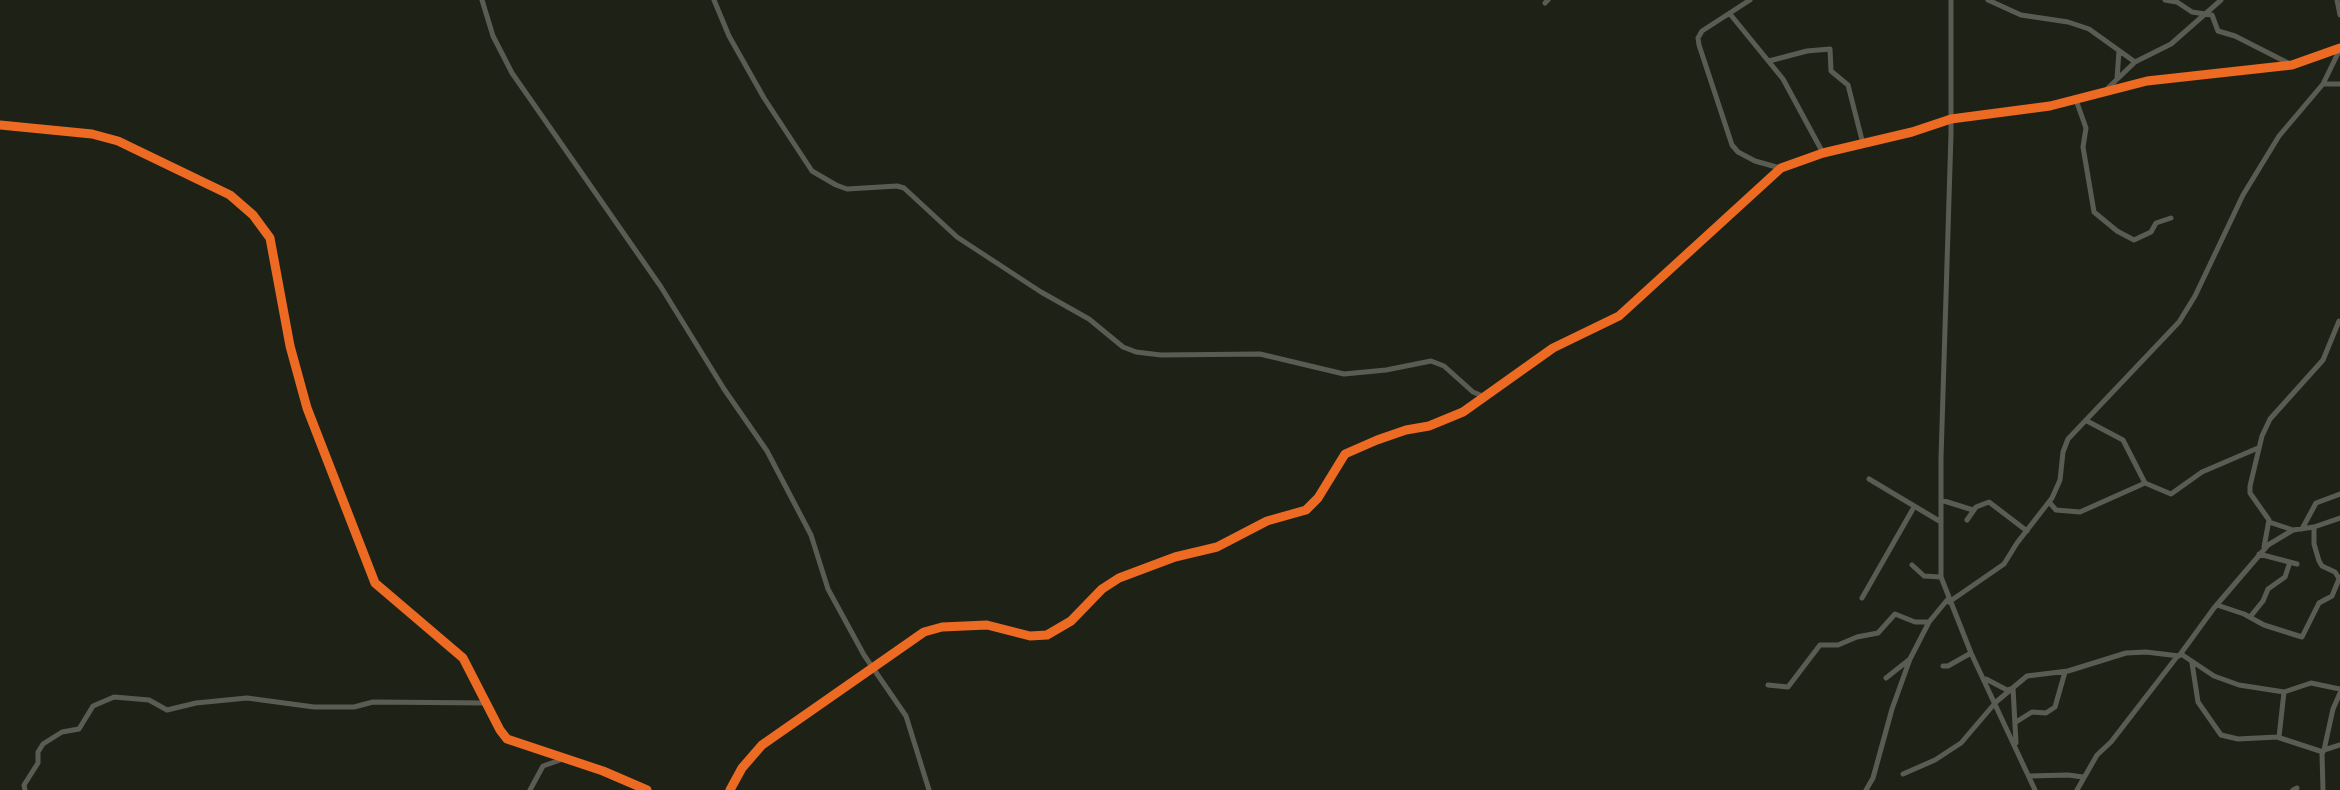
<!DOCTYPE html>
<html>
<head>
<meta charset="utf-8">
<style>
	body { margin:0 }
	canvas { display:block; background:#1e2116 }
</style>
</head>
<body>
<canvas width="2340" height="790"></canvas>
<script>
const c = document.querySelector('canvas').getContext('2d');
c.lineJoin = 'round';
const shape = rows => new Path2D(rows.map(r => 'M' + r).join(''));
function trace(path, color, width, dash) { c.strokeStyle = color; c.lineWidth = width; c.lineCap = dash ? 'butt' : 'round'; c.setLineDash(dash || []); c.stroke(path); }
trace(shape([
	[482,0,493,36,512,73,661,287,724,389,767,451,811,535,828,589,864,655,906,716,929,790],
	[714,0,729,36,764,98,812,171,836,185,847,189,897,186,904,188,957,237,1041,292,1089,319,1123,347,1136,352,1161,355,1260,354,1344,374,1386,370,1431,361,1444,366,1473,392,1485,397],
	[1750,0,1702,31,1698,38,1699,45,1732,145,1738,152,1755,161,1780,168],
	[1951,0,1951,134,1941,458,1941,577,1971,653,2035,790],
	[1988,0,2021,15,2068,22,2089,29,2135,62],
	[2165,0,2177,2,2192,12,2212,15,2218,31,2235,36,2290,64],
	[2337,0,2340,15],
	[1545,3,1548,0],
	[1730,14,1783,79,1823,153],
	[1769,61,1807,51,1830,49,1831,71,1848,85,1863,144],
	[2117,79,2119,51],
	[2323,84,2340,84],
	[2108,88,2135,62,2171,44,2221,0],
	[2076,100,2086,128,2083,147,2094,212,2117,231,2134,240,2151,232,2156,223,2171,218],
	[0,125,92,134,118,141,230,195,253,215,270,238,290,346,307,408,375,583,463,658,500,730,507,739,603,771,647,790],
	[2087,421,2123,440,2145,483],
	[1869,479,1941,522],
	[1941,500,1973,510],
	[2050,503,2056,510,2080,512,2145,483,2171,494,2202,472,2258,448],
	[1967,520,1976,507,1989,502,2027,531],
	[2269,522,2293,530],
	[2314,527,2314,544,2319,561,2322,566,2335,572,2340,580],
	[2302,529,2316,503,2340,494],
	[2264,547,2269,520,2250,493,2250,486,2262,436,2270,419,2323,360,2339,321],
	[2259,554,2297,564],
	[1912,565,1924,576,1941,577],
	[1862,598,1914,507],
	[1949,602,2004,564,2017,543,2052,498,2060,480,2063,452,2068,439,2179,322,2195,296,2243,195,2279,136,2323,84,2340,49],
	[2217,605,2244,614,2264,625,2302,637,2319,603,2332,596,2339,579],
	[2250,617,2263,601,2268,589,2285,577,2290,562],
	[2181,654,2214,676,2239,685,2284,692,2311,683,2340,689],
	[2192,663,2198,702,2221,735,2238,739,2277,737,2323,752],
	[1943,666,1948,666,1971,653],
	[1886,678,1910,659],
	[1986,679,2007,690,2013,688,2016,743],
	[1768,685,1788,687,1820,645,1838,645,1857,637,1878,633,1895,614,1915,622,1929,622],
	[2016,722,2032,712,2046,713,2055,707,2065,672],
	[2279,737,2284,692],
	[2324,750,2333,709,2340,693],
	[1903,774,1935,760,1961,743,1996,702,2027,676,2068,671,2126,653,2146,652,2179,656,2214,608,2268,545,2293,530,2314,527,2340,518],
	[2029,776,2068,775,2083,777],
	[25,790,24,785,38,763,38,752,43,744,62,732,79,729,93,706,114,697,149,700,167,710,196,703,247,698,314,707,354,707,373,702,487,703],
	[530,790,543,766,563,759],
	[730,790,742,768,762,745,924,632,942,627,987,625,1030,636,1047,635,1071,621,1102,589,1119,578,1175,557,1217,547,1267,521,1306,510,1318,498,1345,454,1377,440,1406,430,1429,426,1463,412,1553,348,1619,316,1781,168,1823,153,1912,132,1951,119,2050,106,2147,81,2292,65,2340,48],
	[1866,790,1873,778,1892,709,1910,659,1929,622,1948,599],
	[2077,790,2097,755,2111,742,2176,658],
	[2293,790,2297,788],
	[2323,790,2322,754,2324,750,2340,745]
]), '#5a5c54', 5);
trace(shape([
	[0,125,92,134,118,141,230,195,253,215,270,238,290,346,307,408,375,583,463,658,500,730,507,739,603,771,647,790],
	[730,790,742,768,762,745,924,632,942,627,987,625,1030,636,1047,635,1071,621,1102,589,1119,578,1175,557,1217,547,1267,521,1306,510,1318,498,1345,454,1377,440,1406,430,1429,426,1463,412,1553,348,1619,316,1781,168,1823,153,1912,132,1951,119,2050,106,2147,81,2292,65,2340,48]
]), '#ed6a23', 9);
</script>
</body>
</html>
